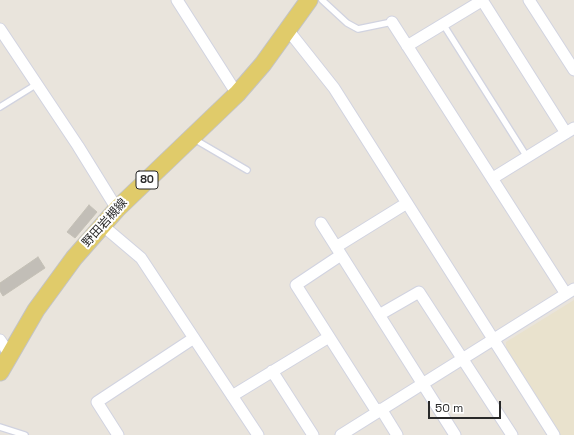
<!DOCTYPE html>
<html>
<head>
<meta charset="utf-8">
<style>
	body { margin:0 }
	#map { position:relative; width:574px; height:435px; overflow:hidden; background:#e9e4dc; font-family:"Space Grotesk",sans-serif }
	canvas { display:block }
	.scale { position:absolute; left:428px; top:401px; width:73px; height:18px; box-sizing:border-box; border:2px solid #292929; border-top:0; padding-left:5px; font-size:12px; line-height:14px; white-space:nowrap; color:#292929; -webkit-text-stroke:3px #fff; paint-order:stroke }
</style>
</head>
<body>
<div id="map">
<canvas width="574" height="435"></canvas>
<div class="scale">50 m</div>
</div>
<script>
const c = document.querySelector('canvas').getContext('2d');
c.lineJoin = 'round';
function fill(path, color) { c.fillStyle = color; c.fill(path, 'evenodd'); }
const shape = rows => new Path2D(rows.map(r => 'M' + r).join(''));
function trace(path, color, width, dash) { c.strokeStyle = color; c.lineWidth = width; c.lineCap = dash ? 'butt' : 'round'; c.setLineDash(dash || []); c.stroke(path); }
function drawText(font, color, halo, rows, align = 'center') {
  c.font = font + ' "Space Grotesk","Noto Sans JP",sans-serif'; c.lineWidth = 4; c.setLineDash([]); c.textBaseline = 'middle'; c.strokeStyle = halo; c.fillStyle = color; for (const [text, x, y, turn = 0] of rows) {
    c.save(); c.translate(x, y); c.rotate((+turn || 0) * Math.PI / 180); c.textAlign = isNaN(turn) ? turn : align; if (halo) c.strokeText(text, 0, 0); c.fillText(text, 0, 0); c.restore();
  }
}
fill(shape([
	[574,300,574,435,560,435,506,349,506,342]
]), '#e9e2cd');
const building = shape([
	[89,205,97,212,75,238,67,232,89,205],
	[38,257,45,268,3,296,0,291,0,283,38,257]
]);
fill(building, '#c2beb7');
trace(building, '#c4c0b6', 1);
const service = shape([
	[322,0,347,23,358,29,392,22],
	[443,24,527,157],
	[0,107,37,84],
	[194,139,247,170],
	[0,427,25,435]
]);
const minor = shape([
	[177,0,237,94],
	[482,0,566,133],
	[529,0,574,70],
	[392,22,566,294],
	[0,29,78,146,117,209],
	[288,30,334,88,554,435],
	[407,46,483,0],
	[493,178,574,128],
	[321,223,455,435],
	[102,225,141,258,258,435],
	[336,247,407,203],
	[341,255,296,285,377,412],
	[379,315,419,292,512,435],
	[0,340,10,355],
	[272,371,313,435],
	[232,396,329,337],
	[381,409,397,435],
	[118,435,97,402,194,338],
	[341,435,574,289]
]);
const primary = shape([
	[0,372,36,310,74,258,117,209,237,94,263,64,309,0]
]);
trace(service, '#d1d3e0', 8);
trace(minor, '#d1d3e0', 13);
trace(primary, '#c3c3c3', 19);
trace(service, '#fff', 5.5);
trace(minor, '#fff', 11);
trace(primary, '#e0cb6a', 17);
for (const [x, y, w] of [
	[147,180,22]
]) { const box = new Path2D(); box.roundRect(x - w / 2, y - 9, w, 18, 3); c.fillStyle = '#fff'; c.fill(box); trace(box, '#292929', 1); }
drawText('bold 11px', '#292929', null, [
	["80",147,180]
]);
drawText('12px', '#292929', '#fff', [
	["野田岩槻線",105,223,-48]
]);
</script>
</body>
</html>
